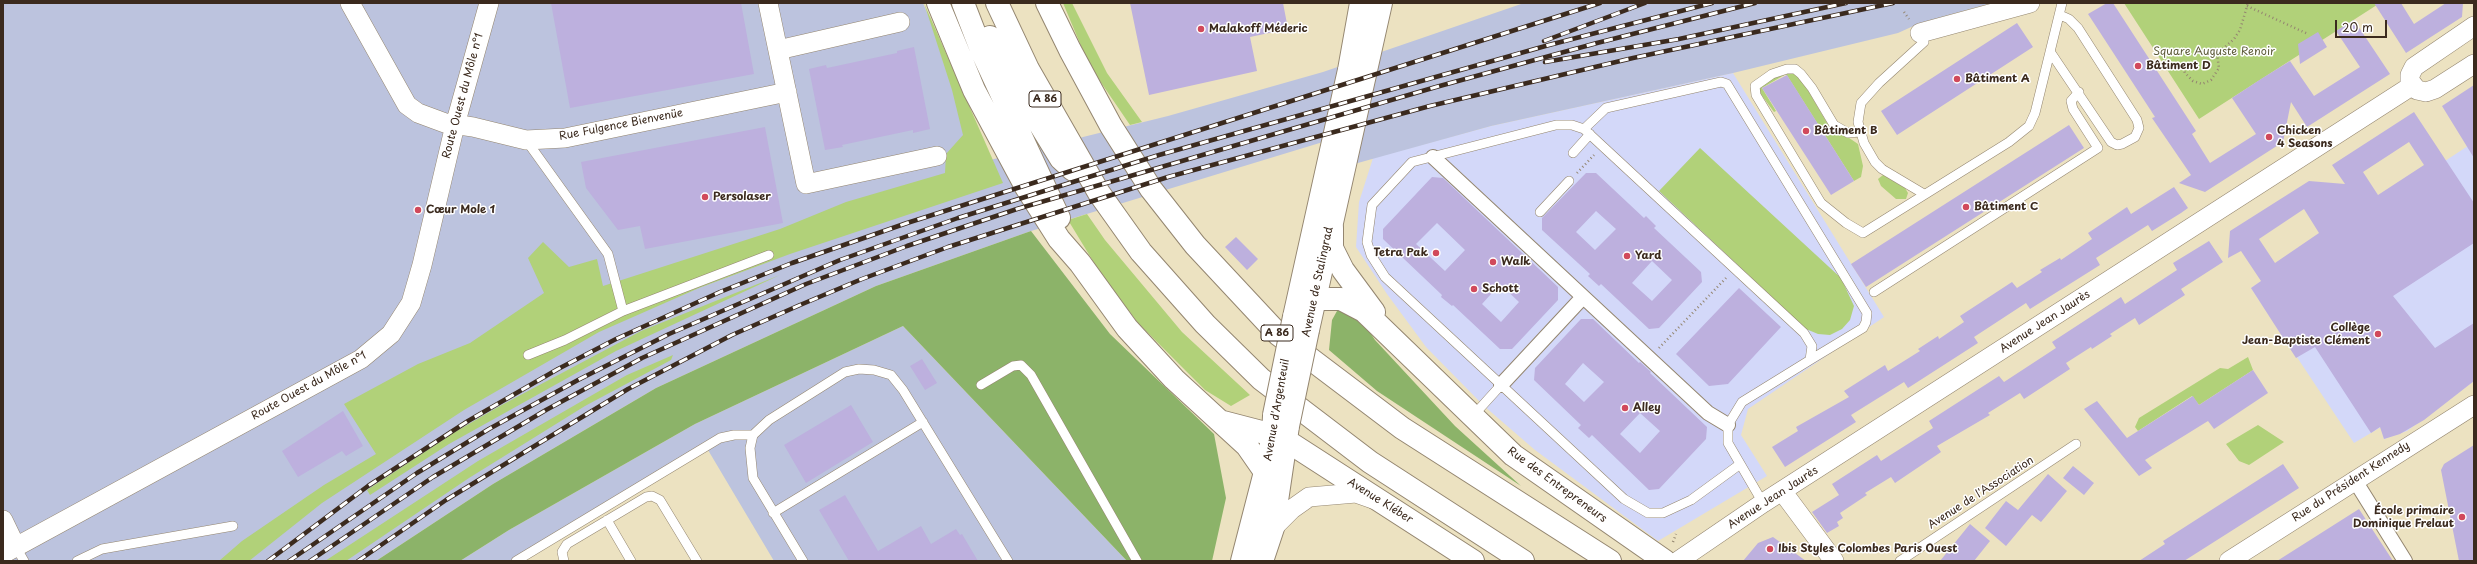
<!DOCTYPE html>
<html>
<head>
<meta charset="utf-8">
<style>
	body { margin:0 }
	#map { position:relative; width:2477px; height:564px; overflow:hidden; background:#ece2c1; font-family:"Playpen Sans",sans-serif }
	canvas { display:block }
	.frame { position:absolute; inset:0; border:4px solid #3b2a1e; pointer-events:none }
	.scale { position:absolute; left:2335px; top:20px; width:52px; height:18px; box-sizing:border-box; border:2px solid #3b2a1e; border-top:0; padding-left:5px; font-size:12px; line-height:14px; white-space:nowrap; color:#3b2a1e; -webkit-text-stroke:3px #fff; paint-order:stroke }
</style>
</head>
<body>
<div id="map">
<canvas width="2477" height="564"></canvas>
<div class="frame"></div>
<div class="scale">20 m</div>
</div>
<script>
const c = document.querySelector('canvas').getContext('2d');
c.lineJoin = 'round';
function fill(path, color) { c.fillStyle = color; c.fill(path, 'evenodd'); }
const shape = rows => new Path2D(rows.map(r => 'M' + r).join(''));
function trace(path, color, width, dash) { c.strokeStyle = color; c.lineWidth = width; c.lineCap = dash ? 'butt' : 'round'; c.setLineDash(dash || []); c.stroke(path); }
function drawText(font, color, halo, rows, align = 'center') {
  c.font = font + ' "Playpen Sans",sans-serif'; c.lineWidth = 3; c.setLineDash([]); c.textBaseline = 'middle'; c.strokeStyle = halo; c.fillStyle = color; for (const [text, x, y, turn = 0] of rows) {
    c.save(); c.translate(x, y); c.rotate((+turn || 0) * Math.PI / 180); c.textAlign = isNaN(turn) ? turn : align; if (halo) c.strokeText(text, 0, 0); c.fillText(text, 0, 0); c.restore();
  }
}
fill(shape([
	[1733,73,1884,317,1748,409,1741,435,1767,476,1658,541,1535,450,1484,406,1426,347,1387,294,1356,247,1359,202,1373,158,1491,126],
	[2474,142,2474,381,2407,431,2384,439,2381,427,2354,443,2251,288]
]), '#d3d8f9');
fill(shape([
	[3,3,923,3,990,160,1168,116,1323,72,1524,3,1992,3,1920,23,1898,33,1733,73,1491,126,1329,171,1336,138,1031,231,876,286,656,388,493,484,376,561,3,561],
	[903,326,1127,561,774,561,708,450,524,561,460,561,509,530,695,424]
]), '#bcc3de');
fill(shape([
	[924,3,1003,183,790,254,699,288,599,332,464,410,322,503,249,561,219,561,242,541,324,485,376,454,344,404,418,364,470,343,544,293,528,258,543,242,569,267,597,259,603,286,780,229,846,202,945,173,946,154,963,135,952,90],
	[1063,3,1072,3,1107,73,1142,122,1130,125,1089,65],
	[2124,3,2380,3,2199,119],
	[1789,72,1799,75,1827,123,1858,144,1863,166,1861,177,1854,181,1786,74,1762,88,1776,111,1774,112,1760,93,1759,88,1762,82],
	[1700,148,1841,278,1854,306,1850,320,1842,329,1830,335,1818,334,1806,329,1659,191],
	[1883,175,1905,188,1908,193,1906,199,1896,199,1881,186,1878,179],
	[1087,214,1105,240,1182,332,1250,395,1231,406,1205,390,1138,323,1099,271,1068,220],
	[780,275,616,351,449,444,370,495,367,490,455,432,498,407,641,331],
	[673,355,671,360,585,406,469,478,346,561,325,561,478,461,627,375],
	[2248,357,2253,370,2199,405,2192,396,2138,431,2135,427,2139,418,2220,368,2228,369],
	[2258,425,2284,442,2249,465,2239,461,2226,444]
]), '#b1d179');
fill(shape([
	[1031,231,1110,334,1214,434,1226,498,1212,561,1127,561,903,326,695,424,509,530,460,561,376,561,493,484,656,388,876,286],
	[1346,308,1358,314,1375,340,1455,426,1521,486,1377,391,1329,350,1332,320,1337,311]
]), '#8cb369');
fill(shape([
	[551,3,741,3,754,74,570,108],
	[1130,3,1283,3,1288,29,1250,37,1257,71,1149,95],
	[2107,3,2113,3,2196,131,2192,134,2210,163,2256,134,2232,98,2261,79,2290,61,2314,96,2360,67,2336,31,2354,20,2390,74,2307,127,2291,102,2283,142,2205,192,2179,183,2191,175,2152,118,2155,117,2088,14],
	[2374,3,2401,3,2414,24,2446,3,2463,3,2462,17,2406,53],
	[2017,23,2033,47,1897,135,1881,111],
	[2318,32,2327,47,2300,64,2298,44],
	[914,47,930,129,913,133,913,130,842,145,843,147,825,150,809,69,826,65,827,68,897,53,897,51],
	[1787,75,1854,181,1831,195,1762,88],
	[2474,85,2474,158,2442,106],
	[2414,112,2474,203,2474,243,2393,296,2435,348,2474,323,2474,381,2424,420,2400,434,2384,439,2380,427,2371,433,2315,347,2296,358,2251,288,2261,281,2241,251,2228,258,2230,231,2309,181,2345,184,2332,165],
	[2409,142,2424,165,2378,195,2363,172],
	[2304,209,2319,233,2275,263,2259,239],
	[2069,125,2084,148,1866,287,1851,264],
	[765,127,783,223,645,249,640,226,618,230,586,188,581,162],
	[1586,173,1596,173,1644,218,1646,216,1656,226,1654,228,1701,272,1702,282,1659,328,1649,329,1601,284,1599,286,1588,276,1590,274,1542,230,1542,218],
	[1596,211,1616,229,1595,250,1576,232],
	[1652,261,1672,280,1652,301,1632,283],
	[1432,177,1443,178,1558,287,1558,300,1512,349,1500,349,1453,305,1452,306,1441,297,1442,295,1383,239,1383,229],
	[1437,223,1465,250,1445,271,1416,244],
	[1500,284,1519,302,1501,322,1482,304],
	[2174,187,2188,208,2181,213,2152,231,2148,225,2096,258,2100,265,2030,309,2026,303,1974,337,1978,343,1908,388,1904,382,1851,415,1856,422,1785,467,1772,447,1798,431,1796,427,1849,397,1844,391,1885,365,1888,371,1920,351,1918,349,1938,336,1939,339,1964,322,1960,316,2012,282,2017,288,2042,272,2040,270,2060,258,2061,260,2092,239,2088,233,2127,207,2131,214],
	[1236,237,1258,259,1247,270,1225,247],
	[2209,241,2223,262,2181,289,2185,295,2139,325,2135,318,2110,334,2112,336,2092,349,2091,347,2066,363,2070,369,2024,399,2020,393,1988,413,1990,415,1937,446,1941,452,1895,483,1891,477,1865,493,1867,495,1840,513,1843,518,1837,522,1839,526,1827,533,1812,512,1839,495,1832,484,1877,455,1881,461,1933,428,1929,421,1999,376,2004,382,2056,348,2052,342,2121,297,2125,304,2177,270,2173,263],
	[1739,288,1781,327,1728,384,1709,386,1676,354],
	[1581,319,1593,319,1639,363,1640,362,1651,372,1650,373,1707,427,1706,439,1659,489,1649,490,1592,435,1589,438,1578,428,1581,425,1534,380,1535,368],
	[1583,363,1604,382,1584,402,1565,384],
	[1640,413,1660,431,1640,453,1620,434],
	[922,359,937,383,925,390,910,366],
	[2253,370,2268,393,2214,429,2208,421,2145,460,2152,468,2139,476,2084,409,2097,401,2127,438,2193,396,2199,405],
	[851,405,873,442,806,483,784,445],
	[343,411,363,446,346,456,342,451,298,477,282,451],
	[2474,445,2474,561,2459,561,2441,470,2444,464],
	[2283,464,2299,488,2184,561,2139,561,2165,544,2163,541],
	[2073,466,2094,483,2084,495,2063,478],
	[2048,474,2067,491,2041,522,2032,515,2006,546,1985,528,2006,501,2018,510],
	[845,495,878,551,921,526,931,544,956,529,960,535,962,534,978,561,849,561,819,510],
	[2359,509,2393,561,2277,561],
	[1970,524,1990,541,1974,561,1940,561],
	[1773,537,1806,561,1743,561,1758,543]
]), '#bdb0de');
const service = shape([
	[1920,33,1924,42,1879,83,1861,103,1858,122,1864,143,1875,162,1882,169,1924,194],
	[2051,53,2111,142,2117,145,2122,144,2135,137,2139,128,2137,120,2078,28,2069,19,2060,15],
	[1584,129,1606,108,1721,82,1727,84,1867,313,1866,322,1863,328,1810,360],
	[1860,132,1848,133,1834,125,1812,88,1801,74,1795,69,1787,69,1772,74,1755,86,1756,95,1821,203,1846,223,1863,233,2009,142,2029,126,2035,113,2062,3],
	[526,140,608,254,623,311,769,255],
	[1573,153,1590,134],
	[1540,212,1569,181],
	[1874,292,2098,148,2073,109,2071,101,2079,92],
	[528,355,565,340,623,311],
	[981,385,1013,366,1021,365,1031,375,1137,561],
	[1472,417,1501,385],
	[1739,465,1691,500,1663,513,1648,513,1624,499,1385,277,1371,255,1367,242,1372,205,1412,162,1556,125,1572,125,1584,129,1804,333,1812,346,1810,360,1742,402,1728,425,1728,443,1763,503],
	[773,513,923,422],
	[607,520,631,561],
	[16,547,24,561],
	[77,561,102,549,233,526],
	[516,561,720,438,734,435,753,435],
	[564,561,562,552,567,544,646,497,652,496,660,500,697,561],
	[803,561,753,478,750,448,753,435,769,420,845,372,859,369,874,370,891,375,903,390,1008,561],
	[1900,561,2076,444]
]);
const pedestrian = shape([
	[1433,157,1708,413,1728,425],
	[1501,385,1583,297],
	[2354,479,2405,561]
]);
const minor = shape([
	[350,3,407,105,418,113,445,123,473,127,526,140,565,138,787,92],
	[768,3,806,184,937,156],
	[2474,26,2414,67,2410,75,2410,81,2417,90,2426,92,2435,89,2474,64],
	[1920,33,2030,3],
	[778,50,900,22],
	[1782,491,1834,561],
	[3,520,16,547],
	[1273,528,1292,509,1309,497,1356,493,1373,499],
	[3,554,361,359,391,334,411,303,422,265,455,125,489,3],
	[1678,561,1763,503,2413,85],
	[2229,561,2474,405]
]);
const tertiary = shape([
	[1332,228,1332,248,1343,270,1374,312],
	[1299,299,1341,299,1364,311,1513,455,1665,561],
	[1273,435,1287,441,1473,561]
]);
const secondary = shape([
	[1294,317,1349,70,1361,3],
	[1308,330,1381,3],
	[1242,561,1265,472,1273,435,1274,416],
	[1262,561,1273,528,1288,426]
]);
const motorway = shape([
	[938,3,974,90,1026,187,1059,239,1080,263,1127,328,1174,379,1247,446,1265,472],
	[963,3,982,52,1059,218],
	[997,3,1028,69,1099,193,1141,252,1205,324,1261,379,1370,462,1523,561],
	[1047,3,1070,50,1111,126,1151,189,1195,245,1279,335,1402,428,1610,561],
	[990,37,1023,97,1061,159,1073,170],
	[1223,422,1273,435]
]);
trace(service, '#948670', 10);
trace(pedestrian, '#948670', 16);
trace(minor, '#948670', 20);
trace(tertiary, '#948670', 24);
trace(secondary, '#948670', 24);
trace(motorway, '#948670', 24);
trace(shape([
	[2247,6,2308,34],
	[1904,12,1909,19],
	[2182,64,2185,73,2193,81,2202,84,2211,80,2219,68,2217,54,2234,39,2240,30,2248,3],
	[1577,173,1594,155],
	[1659,348,1726,278],
	[1673,542,1676,534]
]), '#948670', 2.5, [1, 3]);
trace(service, '#fff', 9);
trace(pedestrian, '#fff', 14);
trace(minor, '#fff', 19);
trace(tertiary, '#fff', 22);
trace(secondary, '#fff', 22);
trace(motorway, '#fff', 22);
const rail = shape([
	[1544,41,1645,3],
	[1545,62,1679,39,1846,3],
	[268,561,368,486,468,421,558,369,616,339,720,292,792,263,907,223,1600,3],
	[289,561,417,473,489,429,578,380,669,334,840,260,958,218,1159,155,1549,45,1712,3],
	[310,561,433,477,546,410,642,358,806,284,907,246,1017,209,1436,87,1597,43,1755,3],
	[358,561,446,500,628,389,732,335,800,305,862,279,948,247,1168,177,1430,106,1633,58,1893,3]
]);
trace(rail, '#3b2a1e', 4.5);
trace(rail, '#fff', 3, [9]);
const secondaryBridge = shape([
	[1274,415,1294,317],
	[1288,426,1308,330]
]);
trace(secondaryBridge, '#948670', 24, []);
trace(secondaryBridge, '#fff', 22);
for (const [x, y, r, color] of [
	[1201,29,4,"#d1495b"],
	[2138,66,4,"#d1495b"],
	[1957,79,4,"#d1495b"],
	[1806,131,4,"#d1495b"],
	[2269,137,4,"#d1495b"],
	[705,197,4,"#d1495b"],
	[1966,207,4,"#d1495b"],
	[418,210,4,"#d1495b"],
	[1436,253,4,"#d1495b"],
	[1627,256,4,"#d1495b"],
	[1493,262,4,"#d1495b"],
	[1474,289,4,"#d1495b"],
	[2378,334,4,"#d1495b"],
	[1625,408,4,"#d1495b"],
	[2462,517,4,"#d1495b"],
	[1770,549,4,"#d1495b"]
]) { const dot = new Path2D(); dot.arc(x, y, r, 0, 2 * Math.PI); c.fillStyle = color; c.fill(dot); trace(dot, '#fff', 1.5); }
for (const [x, y, w] of [
	[1045,99,32],
	[1277,333,32]
]) { const box = new Path2D(); box.roundRect(x - w / 2, y - 8, w, 16, 3); c.fillStyle = '#fff'; c.fill(box); trace(box, '#3b2a1e', 1); }
drawText('bold 10px', '#3b2a1e', null, [
	["A 86",1045,99],
	["A 86",1277,333]
]);
drawText('bold 11px', '#3b2a1e', '#fff', [
	["Malakoff Méderic",1209,29],
	["Bâtiment D",2146,66],
	["Bâtiment A",1965,79],
	["Bâtiment B",1814,131],
	["Chicken",2277,131],
	["4 Seasons",2277,144],
	["Persolaser",713,197],
	["Bâtiment C",1974,207],
	["Cœur Mole 1",426,210],
	["Tetra Pak",1428,253,"right"],
	["Yard",1635,256],
	["Walk",1501,262],
	["Schott",1482,289],
	["Collège",2370,328,"right"],
	["Jean-Baptiste Clément",2370,341,"right"],
	["Alley",1633,408],
	["École primaire",2454,511,"right"],
	["Dominique Frelaut",2454,524,"right"],
	["Ibis Styles Colombes Paris Ouest",1778,549]
], 'left');
drawText('11px', '#5e5c39', '#fff', [
	["Square Auguste Renoir",2214,52]
]);
drawText('11px', '#3b2a1e', '#fff', [
	["Route Ouest du Môle n°1",463,96,-75],
	["Rue Fulgence Bienvenüe",621,125,-11],
	["Avenue de Stalingrad",1318,282,-78],
	["Avenue Jean Jaurès",2045,322,-33],
	["Route Ouest du Môle n°1",309,386,-29],
	["Avenue d'Argenteuil",1277,410,-80],
	["Rue du Président Kennedy",2351,482,-33],
	["Rue des Entrepreneurs",1557,485,36],
	["Avenue de l'Association",1981,493,-33],
	["Avenue Jean Jaurès",1773,498,-33],
	["Avenue Kléber",1380,501,32]
]);
</script>
</body>
</html>
